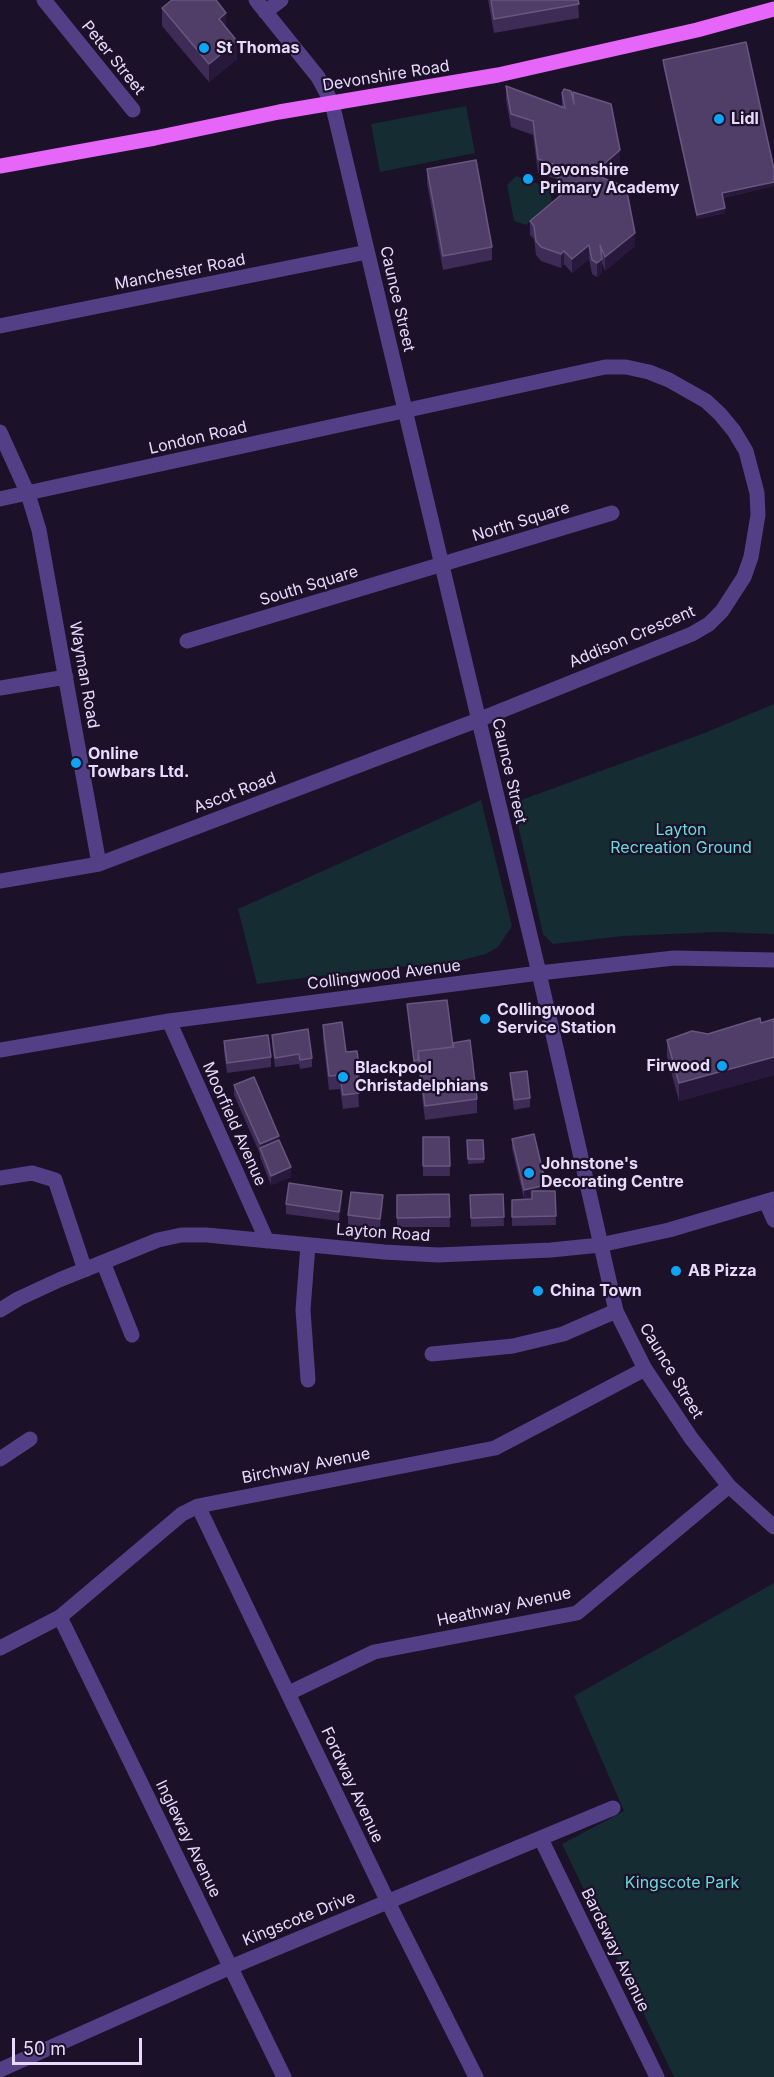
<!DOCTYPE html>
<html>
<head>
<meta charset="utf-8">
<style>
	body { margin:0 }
	#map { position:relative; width:774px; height:2077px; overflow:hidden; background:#1b1128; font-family:Inter,sans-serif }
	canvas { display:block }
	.scale { position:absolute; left:12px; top:2038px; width:130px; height:27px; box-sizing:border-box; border:3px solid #e7dafd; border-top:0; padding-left:8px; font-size:18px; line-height:21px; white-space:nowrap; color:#e7dafd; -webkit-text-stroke:4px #1b1128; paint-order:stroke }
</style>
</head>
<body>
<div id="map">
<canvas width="774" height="2077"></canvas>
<div class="scale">50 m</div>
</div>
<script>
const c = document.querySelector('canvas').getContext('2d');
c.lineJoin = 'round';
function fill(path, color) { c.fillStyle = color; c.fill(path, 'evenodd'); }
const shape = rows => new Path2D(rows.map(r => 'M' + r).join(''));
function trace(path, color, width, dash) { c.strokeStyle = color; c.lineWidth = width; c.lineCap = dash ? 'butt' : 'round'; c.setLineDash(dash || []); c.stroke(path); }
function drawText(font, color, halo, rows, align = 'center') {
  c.font = font + ' Inter,sans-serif'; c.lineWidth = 4.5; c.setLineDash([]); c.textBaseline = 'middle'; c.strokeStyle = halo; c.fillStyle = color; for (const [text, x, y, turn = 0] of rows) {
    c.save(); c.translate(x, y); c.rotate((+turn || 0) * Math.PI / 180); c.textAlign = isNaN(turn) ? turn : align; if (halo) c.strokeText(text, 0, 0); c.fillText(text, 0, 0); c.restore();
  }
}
fill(shape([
	[466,106,475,153,380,172,371,124],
	[516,176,550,188,552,202,526,225,514,221,507,185],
	[774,704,774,934,718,932,623,936,553,944,543,934,513,803,702,734],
	[481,800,512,926,498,947,486,954,455,962,365,970,257,984,238,909],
	[774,1583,774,2077,674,2077,562,1844,624,1811,574,1696]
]), '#152c32');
trace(shape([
	[44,0,133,110],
	[256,0,318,77,332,103,539,973,616,1311,645,1369,691,1438,729,1486,774,1527],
	[265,12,281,0],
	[0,326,367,252],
	[0,432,28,494,39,530,99,864],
	[0,499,605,367,626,367,649,372,669,380,706,401,720,414,734,431,746,451,757,493,758,515,751,557,744,577,722,611,709,624,692,634,478,720,99,864,0,881],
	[187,641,612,513],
	[0,688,66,677],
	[169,1021,267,1241],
	[0,1050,169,1021,539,973,674,958,774,960],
	[0,1178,32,1173,55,1180,85,1270],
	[766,1202,774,1220],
	[308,1245,303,1310,308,1380],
	[103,1262,132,1335],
	[0,1310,18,1299,59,1280,158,1240,181,1235,207,1235,384,1252,438,1255,551,1250,600,1245,669,1230,774,1199],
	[432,1354,513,1346,563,1334,616,1311],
	[0,1459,30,1439],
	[198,1506,388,1902,476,2077],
	[60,1617,284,2077],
	[0,1648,60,1617,182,1514,198,1506,495,1448,645,1369],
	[289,1693,374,1652,577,1613,729,1486],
	[541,1839,657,2077],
	[0,2070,231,1967,613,1808]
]), '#533f85', 15);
trace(shape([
	[0,166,155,138,279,112,498,75,697,30,774,9]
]), '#e666f9', 15);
fill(shape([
	[488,0,578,0,579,18,494,33],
	[162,8,226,29,237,59,209,82,162,26],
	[663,60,774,169,774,186,723,198,725,213,697,219,663,65],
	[506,86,562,107,562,93,573,101,573,92,620,163,603,178,635,246,605,271,602,263,602,272,597,277,592,274,589,259,572,273,564,264,561,268,541,261,536,255,534,239,530,235,530,221,559,196,556,179,538,173,533,135,511,127,506,100],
	[427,169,492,247,492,260,443,270,427,183],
	[407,1004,453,1047,453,1043,477,1099,477,1113,425,1120,418,1065,414,1065],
	[774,1019,774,1075,679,1101,667,1057,667,1040,708,1034,761,1023],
	[323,1025,360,1074,360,1087,358,1088,359,1107,343,1109,340,1089,329,1090,323,1039],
	[272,1035,312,1058,312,1067,300,1069,299,1064,275,1067,272,1044],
	[224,1041,271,1057,271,1067,227,1073,224,1051],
	[510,1073,530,1098,530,1107,514,1110,510,1082],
	[234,1085,279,1140,291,1177,271,1185,260,1157,260,1154,234,1095],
	[423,1137,449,1137,450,1176,423,1176],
	[512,1139,546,1191,555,1191,556,1225,512,1226,512,1200,532,1199,532,1198,524,1199,512,1149],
	[467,1140,483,1140,484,1163,468,1164],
	[449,1194,450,1227,397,1227,397,1195],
	[503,1194,504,1226,471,1227,470,1195],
	[342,1200,339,1221,286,1214,286,1204],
	[383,1205,380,1229,348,1225,348,1215]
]), '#3e2b56');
fill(shape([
	[226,13,226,31,219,19],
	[237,41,237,59,209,82,209,64],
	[620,150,620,163,597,183,597,170],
	[774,182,774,186,722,198,722,193],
	[725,208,725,213,697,219,697,215],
	[635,233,635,246,605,271,605,257],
	[589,245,589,259,572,273,572,259],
	[564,251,564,264,561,268,561,254],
	[602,259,602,272,597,277,597,263],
	[774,1057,774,1075,679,1101,679,1083],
	[279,1136,279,1145,260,1148,260,1154,260,1144],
	[291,1167,291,1177,271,1185,271,1176],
	[546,1185,546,1194,524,1199,524,1190],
	[342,1191,342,1200,339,1221,339,1212],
	[383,1195,383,1205,380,1229,380,1219]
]), '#28193c');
const building = shape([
	[172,0,216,0,226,13,219,19,237,41,209,64,162,8,172,0],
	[491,0,578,0,579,4,494,19,491,0],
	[746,42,774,169,774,182,722,193,725,208,697,215,663,60,746,42],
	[506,86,565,108,562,93,564,89,571,91,574,104,573,92,611,104,620,150,597,170,598,176,626,187,635,233,605,257,600,245,602,259,597,263,592,260,589,245,572,259,564,251,561,254,541,247,536,241,534,226,530,221,561,195,556,165,538,159,533,121,511,114,506,86],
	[476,160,492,247,443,256,427,169,476,160],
	[447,1000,453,1047,418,1051,418,1060,414,1061,407,1004,447,1000],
	[760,1018,761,1023,774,1019,774,1057,679,1083,667,1040,692,1031,708,1034,760,1018],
	[342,1022,346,1052,357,1051,360,1074,357,1074,359,1093,343,1095,340,1075,329,1076,323,1025,342,1022],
	[308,1029,312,1058,300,1060,299,1054,275,1058,272,1035,308,1029],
	[268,1035,271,1057,227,1063,224,1041,268,1035],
	[470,1040,477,1099,425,1106,418,1051,454,1047,453,1043,470,1040],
	[527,1071,530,1098,514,1100,510,1073,527,1071],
	[254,1077,279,1136,260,1144,234,1085,254,1077],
	[534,1134,546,1185,524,1190,512,1139,534,1134],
	[423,1137,449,1137,450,1166,423,1166,423,1137],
	[279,1140,291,1167,271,1176,260,1148,279,1140],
	[467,1140,483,1140,484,1159,468,1159,467,1140],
	[289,1183,342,1191,339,1212,286,1204,289,1183],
	[532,1191,555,1191,556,1216,512,1217,512,1200,532,1199,532,1191],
	[351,1192,383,1195,380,1219,348,1215,351,1192],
	[449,1194,450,1217,397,1218,397,1195,449,1194],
	[503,1194,504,1217,471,1218,470,1195,503,1194]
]);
fill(building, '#503e68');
trace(building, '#68567f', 1.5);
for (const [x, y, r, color] of [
	[204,48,6,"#0fa5f5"],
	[719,119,6,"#0fa5f5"],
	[528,179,6,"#0fa5f5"],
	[76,763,6,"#0fa5f5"],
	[485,1019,6,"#0fa5f5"],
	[722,1066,6,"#0fa5f5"],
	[343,1077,6,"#0fa5f5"],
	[529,1173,6,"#0fa5f5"],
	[676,1271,6,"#0fa5f5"],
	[538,1291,6,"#0fa5f5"]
]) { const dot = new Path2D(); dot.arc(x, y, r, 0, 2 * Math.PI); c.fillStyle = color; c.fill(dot); trace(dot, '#1b1128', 2); }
drawText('bold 16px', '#e7dafd', '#1b1128', [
	["St Thomas",216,48],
	["Lidl",731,119],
	["Devonshire",540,170],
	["Primary Academy",540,188],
	["Online",88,754],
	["Towbars Ltd.",88,772],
	["Collingwood",497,1010],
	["Service Station",497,1028],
	["Firwood",710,1066,"right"],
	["Blackpool",355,1068],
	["Christadelphians",355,1086],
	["Johnstone's",541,1164],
	["Decorating Centre",541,1182],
	["AB Pizza",688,1271],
	["China Town",550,1291]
], 'left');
drawText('16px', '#e7dafd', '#1b1128', [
	["Peter Street",113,58,51],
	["Devonshire Road",386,76,-9],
	["Manchester Road",180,272,-11],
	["Caunce Street",397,299,77],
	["London Road",198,438,-13],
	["North Square",521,522,-17],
	["South Square",309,586,-17],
	["Addison Crescent",632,637,-23],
	["Wayman Road",84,675,80],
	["Caunce Street",509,771,77],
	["Ascot Road",235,793,-21],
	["Collingwood Avenue",384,975,-7],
	["Moorfield Avenue",234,1124,66],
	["Layton Road",383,1233,4],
	["Caunce Street",671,1371,59],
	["Birchway Avenue",306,1466,-11],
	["Heathway Avenue",504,1607,-12],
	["Fordway Avenue",352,1785,65],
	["Ingleway Avenue",188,1839,64],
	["Kingscote Drive",299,1919,-22],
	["Bardsway Avenue",615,1950,64]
]);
drawText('16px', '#68dcdc', '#1b1128', [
	["Layton",681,830],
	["Recreation Ground",681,848],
	["Kingscote Park",682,1883]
]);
</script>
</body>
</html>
